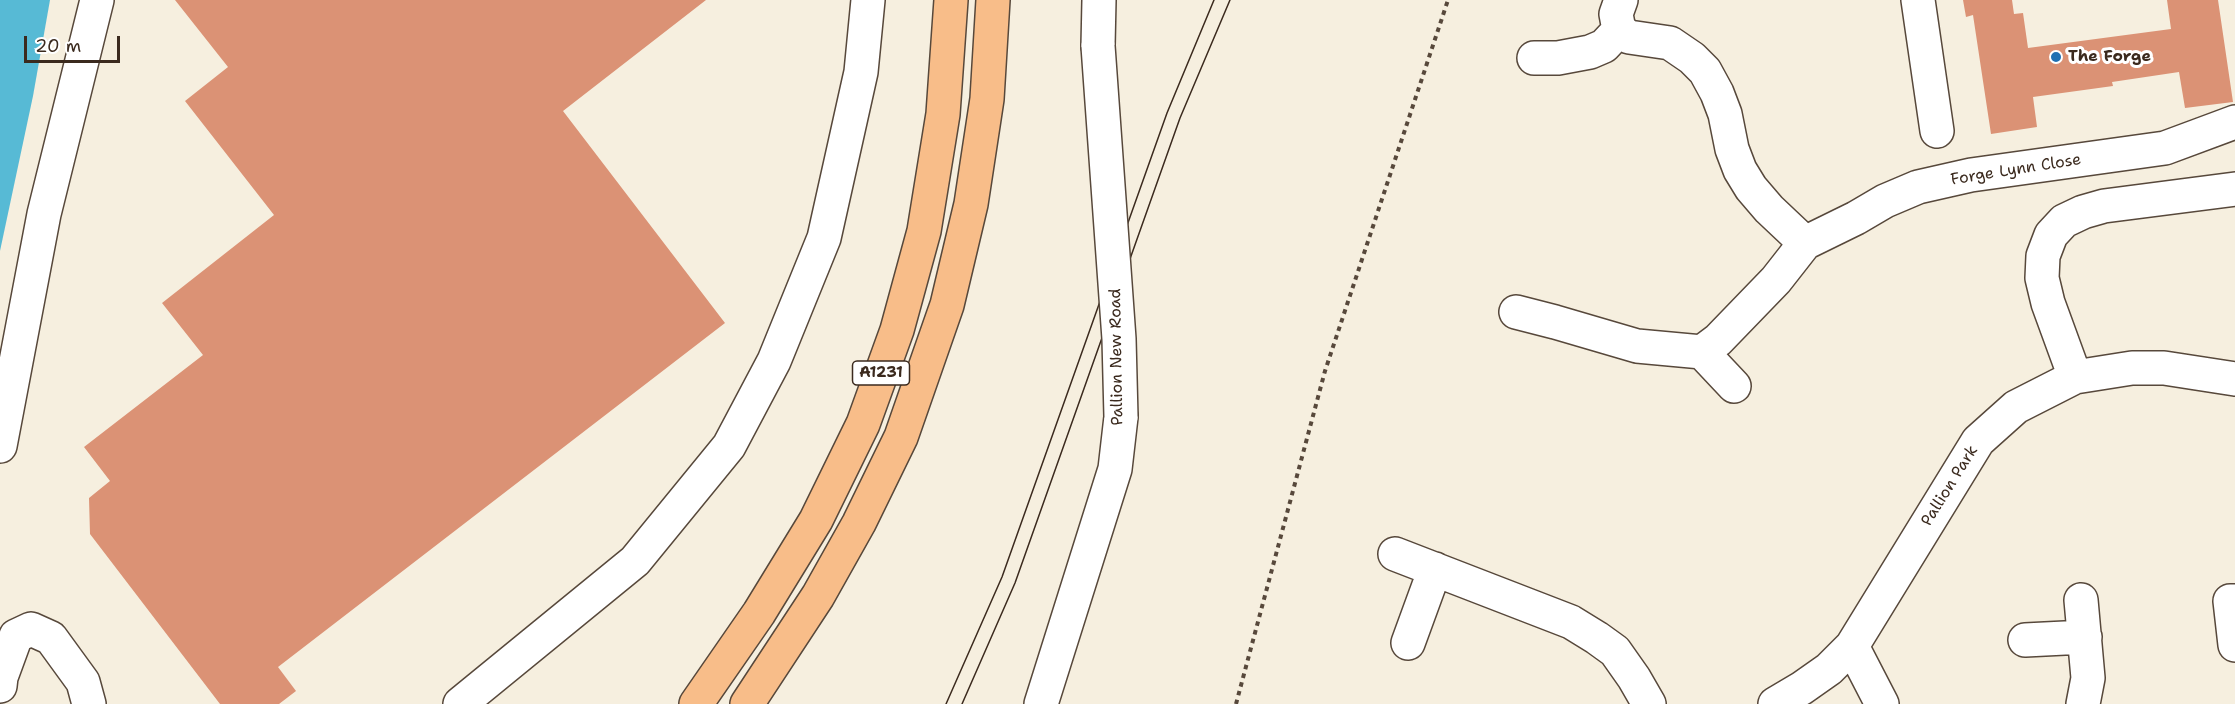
<!DOCTYPE html>
<html>
<head>
<meta charset="utf-8">
<style>
	body { margin:0 }
	#map { position:relative; width:2235px; height:704px; overflow:hidden; background:#f6efdf; font-family:"Shantell Sans",sans-serif }
	canvas { display:block }
	.scale { position:absolute; left:24px; top:36px; width:96px; height:27px; box-sizing:border-box; border:3px solid #3b2a1e; border-top:0; padding-left:8px; font-size:18px; line-height:21px; white-space:nowrap; color:#3b2a1e; -webkit-text-stroke:4px #fff; paint-order:stroke }
</style>
</head>
<body>
<div id="map">
<canvas width="2235" height="704"></canvas>
<div class="scale">20 m</div>
</div>
<script>
const c = document.querySelector('canvas').getContext('2d');
c.lineJoin = 'round';
function fill(path, color) { c.fillStyle = color; c.fill(path, 'evenodd'); }
const shape = rows => new Path2D(rows.map(r => 'M' + r).join(''));
function trace(path, color, width, dash) { c.strokeStyle = color; c.lineWidth = width; c.lineCap = dash ? 'butt' : 'round'; c.setLineDash(dash || []); c.stroke(path); }
function drawText(font, color, halo, rows, align = 'center') {
  c.font = font + ' "Shantell Sans",sans-serif'; c.lineWidth = 6; c.setLineDash([]); c.textBaseline = 'middle'; c.strokeStyle = halo; c.fillStyle = color; for (const [text, x, y, turn = 0] of rows) {
    c.save(); c.translate(x, y); c.rotate((+turn || 0) * Math.PI / 180); c.textAlign = isNaN(turn) ? turn : align; if (halo) c.strokeText(text, 0, 0); c.fillText(text, 0, 0); c.restore();
  }
}
fill(shape([
	[0,0,50,0,33,96,0,251]
]), '#57bad5');
fill(shape([
	[175,0,706,0,563,111,725,323,278,667,296,691,279,704,220,704,90,534,89,498,110,481,84,447,203,355,162,303,274,215,185,101,228,67],
	[1963,0,2012,0,2014,14,2023,13,2028,48,2171,29,2167,0,2218,0,2233,102,2185,108,2179,72,2112,82,2113,86,2033,97,2037,127,1991,134,1973,15,1966,17]
]), '#db9275');
const minor = shape([
	[1621,0,1616,14,1619,30,1629,37,1670,43,1692,58,1705,71,1717,93,1725,114,1732,149,1740,170,1751,188,1769,209,1805,243],
	[1918,0,1937,131],
	[1098,46,1099,0],
	[1534,58,1558,58,1590,52,1604,46,1619,30],
	[1516,312,1555,322,1637,346,1702,352,1718,340,1776,280,1805,243,1856,218,1885,201,1918,187,1971,175,2165,148,2235,122],
	[1702,352,1734,386],
	[2075,377,2048,303,2042,278,2043,256,2051,235,2064,221,2083,212,2104,206,2235,189],
	[0,446,44,214,97,0],
	[1395,554,1571,622,1597,638,1615,651,1634,678,1649,704],
	[2081,600,2088,678,2083,704],
	[2235,601,2230,601,2235,645],
	[2025,640,2085,637],
	[1408,643,1435,569],
	[1852,646,1882,704],
	[0,686,1,677,16,636,31,629,51,638,83,682,89,704],
	[460,704,635,561,729,446,774,361,824,238,861,72,868,0],
	[1041,704,1115,469,1121,417],
	[1775,704,1802,688,1829,669,1852,646,1978,441,2016,407,2075,377,2132,368,2164,368,2235,379]
]);
const highway = shape([
	[696,704,759,613,816,520,863,424,897,330,924,231,943,114,951,0],
	[747,704,818,596,859,523,901,437,947,305,971,204,987,99,993,0]
]);
trace(minor, '#57483b', 36);
trace(highway, '#57483b', 36);
trace(shape([
	[1236,704,1325,371,1448,0]
]), '#57483b', 4, [4.5, 4.5]);
trace(minor, '#fff', 33);
trace(highway, '#f8bd89', 33);
trace(shape([
	[946,704,1002,577,1167,113,1214,0],
	[962,704,1015,583,1180,118,1230,0]
]), '#3b2a1e', 1.5);
const minorBridge = shape([
	[1098,46,1119,339,1121,417]
]);
trace(minorBridge, '#57483b', 36, []);
trace(minorBridge, '#fff', 33);
for (const [x, y, r, color] of [
	[2056,57,6,"#1f6fb2"]
]) { const dot = new Path2D(); dot.arc(x, y, r, 0, 2 * Math.PI); c.fillStyle = color; c.fill(dot); trace(dot, '#fff', 2); }
for (const [x, y, w] of [
	[881,373,57]
]) { const box = new Path2D(); box.roundRect(x - w / 2, y - 12, w, 24, 4.5); c.fillStyle = '#fff'; c.fill(box); trace(box, '#3b2a1e', 1.5); }
drawText('bold 15px', '#3b2a1e', null, [
	["A1231",881,373]
]);
drawText('bold 16px', '#3b2a1e', '#fff', [
	["The Forge",2068,57]
], 'left');
drawText('16px', '#3b2a1e', '#fff', [
	["Forge Lynn Close",2016,170,-9],
	["Pallion New Road",1117,357,-91],
	["Pallion Park",1950,486,-58]
]);
</script>
</body>
</html>
